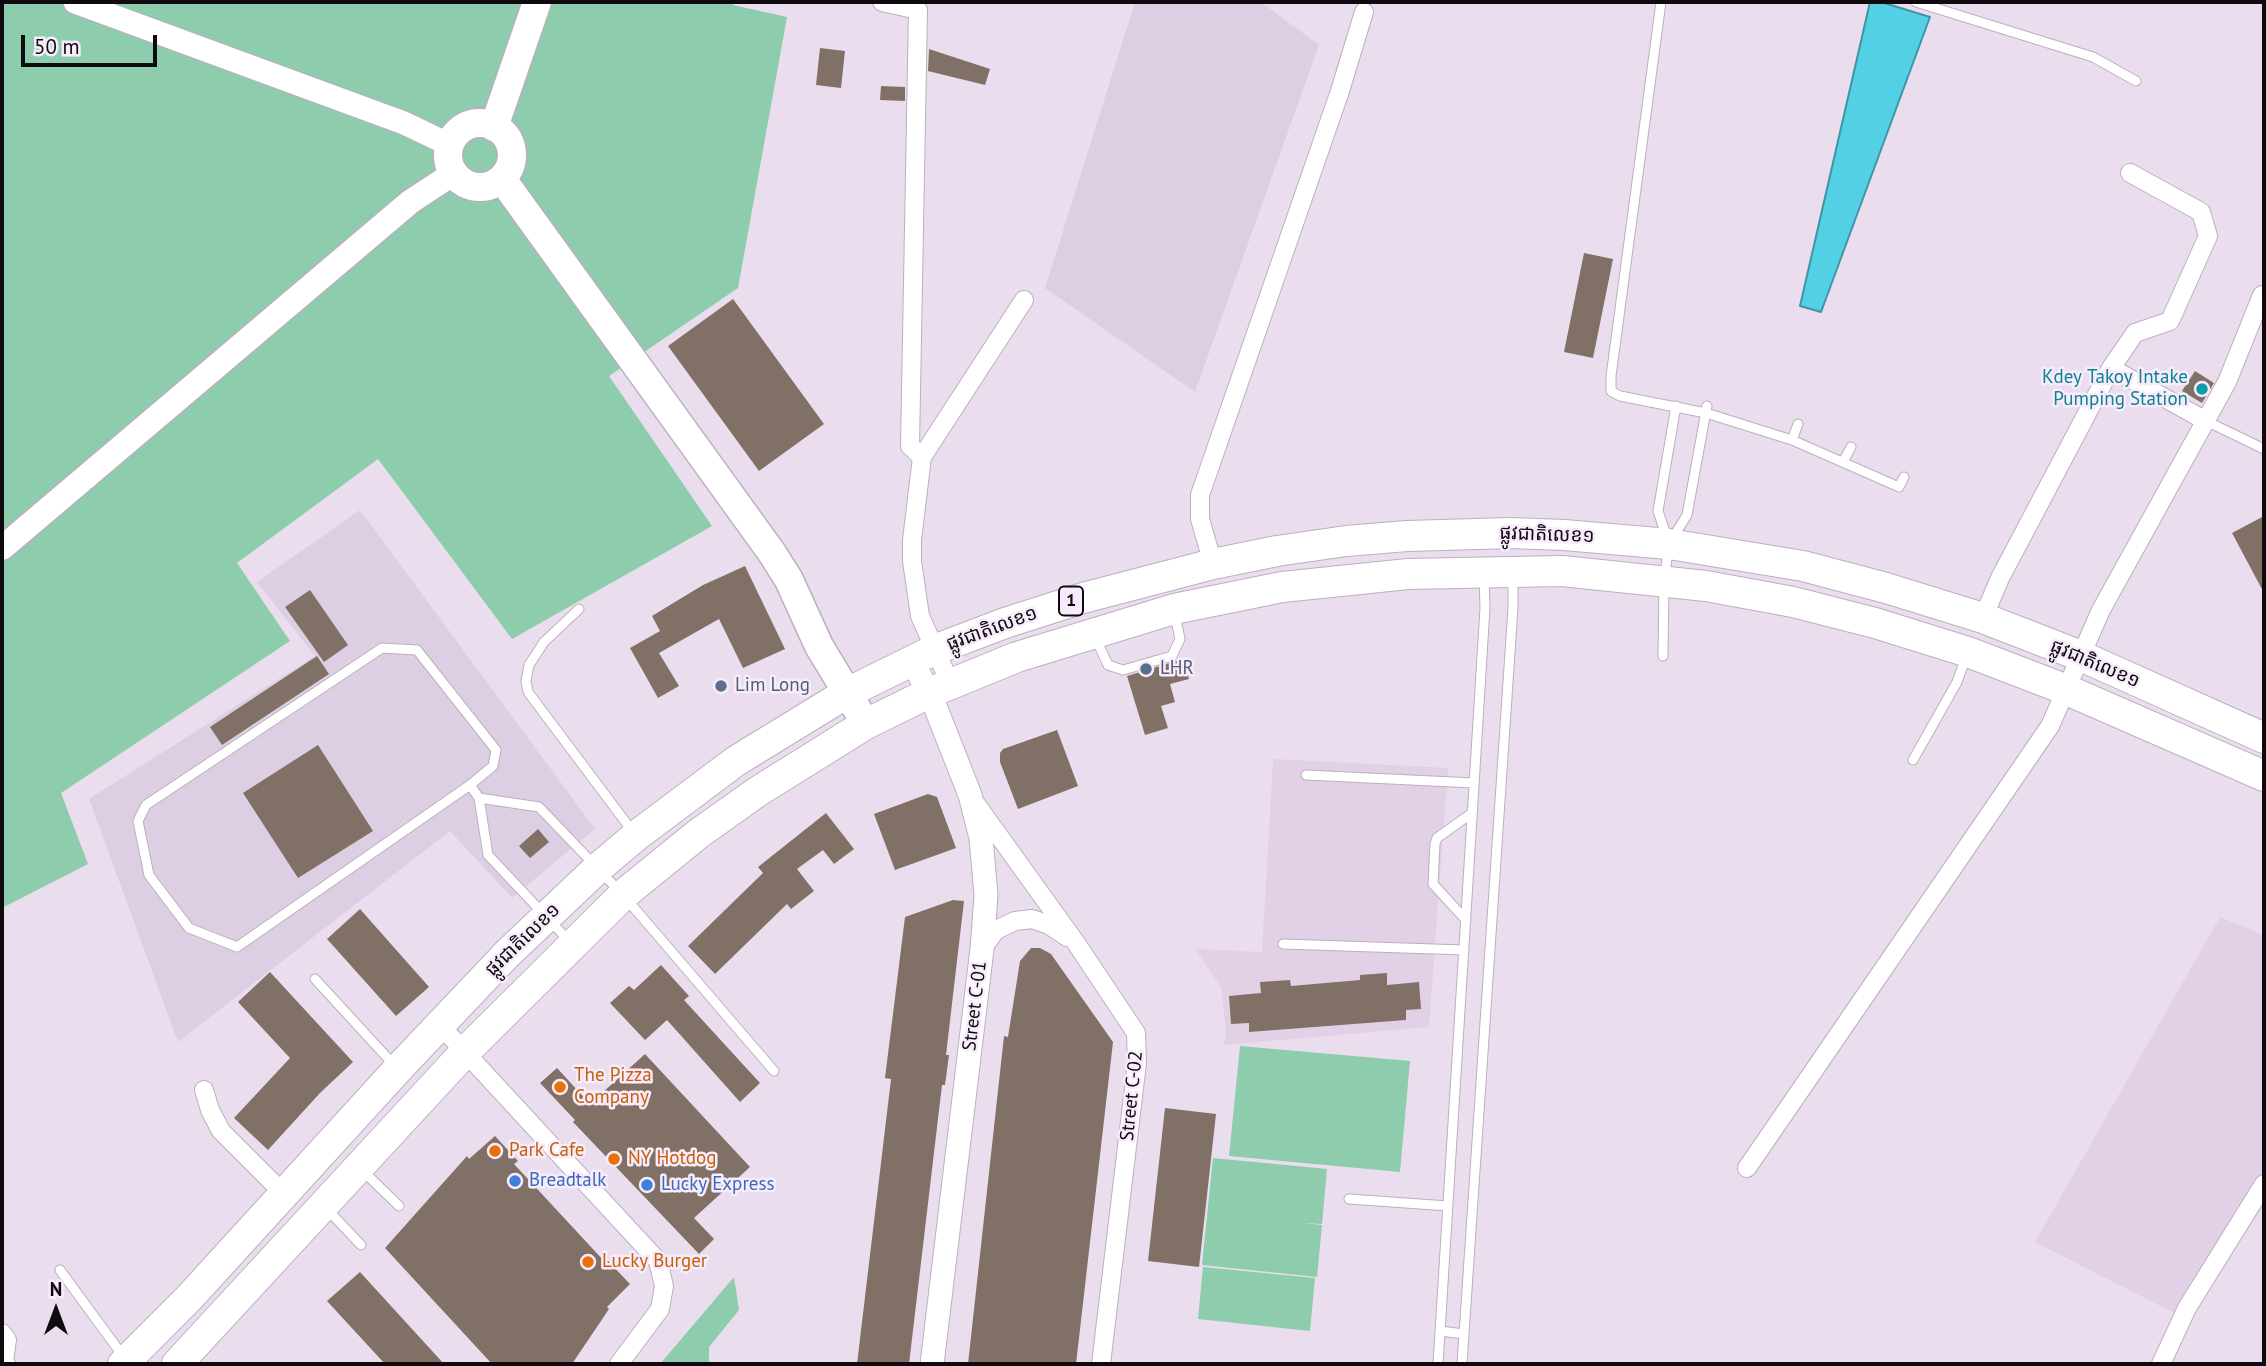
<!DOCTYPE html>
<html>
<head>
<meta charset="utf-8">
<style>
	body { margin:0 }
	#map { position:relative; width:2266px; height:1366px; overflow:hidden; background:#eadeee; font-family:"PT Sans",sans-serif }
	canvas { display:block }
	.frame { position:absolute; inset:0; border:4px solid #0e0a0f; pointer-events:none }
	.north { position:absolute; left:21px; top:1275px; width:70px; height:70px; -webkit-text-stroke:5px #f8ebfb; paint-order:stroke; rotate:0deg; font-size:19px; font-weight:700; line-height:28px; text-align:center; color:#0e0a0f }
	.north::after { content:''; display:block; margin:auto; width:24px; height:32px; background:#0e0a0f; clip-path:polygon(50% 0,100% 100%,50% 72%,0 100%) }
	.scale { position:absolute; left:21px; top:35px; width:136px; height:32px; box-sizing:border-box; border:4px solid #0e0a0f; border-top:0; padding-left:9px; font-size:21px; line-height:24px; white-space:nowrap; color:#0e0a0f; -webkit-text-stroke:5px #f8ebfb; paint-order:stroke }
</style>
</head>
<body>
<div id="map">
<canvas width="2266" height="1366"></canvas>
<div class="frame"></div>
<div class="north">N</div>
<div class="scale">50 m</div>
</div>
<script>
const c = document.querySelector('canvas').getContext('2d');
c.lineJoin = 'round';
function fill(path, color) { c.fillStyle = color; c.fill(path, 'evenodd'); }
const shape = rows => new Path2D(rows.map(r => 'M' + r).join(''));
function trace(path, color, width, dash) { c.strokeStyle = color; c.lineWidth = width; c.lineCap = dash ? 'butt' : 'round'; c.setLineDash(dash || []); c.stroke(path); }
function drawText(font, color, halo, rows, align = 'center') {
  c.font = font + ' "PT Sans","Noto Sans Khmer",sans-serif'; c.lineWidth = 5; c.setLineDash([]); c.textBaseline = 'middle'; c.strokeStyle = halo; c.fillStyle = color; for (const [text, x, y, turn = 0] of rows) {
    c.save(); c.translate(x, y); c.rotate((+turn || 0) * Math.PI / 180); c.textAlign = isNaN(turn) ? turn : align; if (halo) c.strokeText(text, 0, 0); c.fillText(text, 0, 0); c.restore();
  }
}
fill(shape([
	[1273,759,1448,768,1429,1027,1224,1045,1226,1033,1221,987,1195,949,1262,952],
	[2220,917,2264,935,2264,1170,2176,1314,2035,1242]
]), '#e2d0e6');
fill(shape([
	[1135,2,1261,2,1319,45,1195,392,1045,288],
	[360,510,595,829,512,898,450,831,178,1042,89,799,315,656,257,582]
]), '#dccfe3');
fill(shape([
	[2,2,733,2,733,5,787,17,738,288,609,376,712,526,512,639,378,459,237,563,290,641,61,793,88,864,2,908],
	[1240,1046,1410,1061,1400,1172,1229,1156],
	[1213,1158,1327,1169,1322,1224,1303,1223,1322,1225,1317,1277,1202,1265],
	[1203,1267,1315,1278,1310,1331,1198,1319],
	[734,1277,739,1310,709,1347,709,1364,660,1364]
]), '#8dccac');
const water = shape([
	[1870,2,1881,2,1930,17,1821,312,1800,306,1870,2]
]);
fill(water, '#54d0e5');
trace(water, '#3f95a5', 2);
fill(shape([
	[820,48,845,51,841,88,816,85],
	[929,49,990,69,985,85,928,71],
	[881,86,905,87,905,101,880,100],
	[1584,253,1613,259,1593,358,1564,352],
	[733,299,824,424,759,471,668,346],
	[2195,371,2214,383,2202,403,2182,391],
	[2264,516,2264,593,2232,533],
	[745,566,785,649,743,668,719,619,659,653,679,686,658,698,630,648,660,631,652,616,703,585],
	[310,590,348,645,324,662,285,607],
	[317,656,329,674,222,745,210,727],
	[1183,659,1189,679,1170,684,1175,702,1161,706,1168,728,1145,735,1127,676],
	[1057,730,1078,786,1018,809,1000,762,1000,753,1003,749],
	[318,745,373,831,298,878,243,793],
	[928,794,937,797,956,848,895,870,874,814],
	[826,813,854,849,834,864,823,850,797,869,814,891,791,909,787,904,715,974,688,946,763,873,758,867],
	[538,829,549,842,530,858,519,846],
	[953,900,964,901,946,1055,949,1055,945,1085,942,1085,909,1364,857,1364,891,1079,885,1078,905,917],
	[360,909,429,987,396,1016,327,939],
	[1031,948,1040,948,1051,954,1113,1042,1076,1364,968,1364,1004,1036,1008,1037,1020,961],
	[661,965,689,996,684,1000,760,1083,740,1102,667,1020,645,1040,610,1003,629,986,634,990],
	[270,972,353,1062,320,1093,268,1150,234,1118,290,1058,238,1002],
	[1387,973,1387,985,1419,982,1421,1009,1406,1010,1406,1020,1249,1032,1249,1023,1231,1024,1229,996,1261,993,1260,982,1290,980,1291,986,1360,980,1360,975],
	[645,1054,750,1167,694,1218,714,1239,699,1254,573,1122,575,1120,540,1083,557,1068,590,1104],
	[1165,1108,1216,1114,1199,1267,1148,1261],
	[495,1136,518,1161,514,1164,605,1262,607,1260,630,1284,607,1307,609,1309,572,1364,492,1364,385,1248,467,1156,469,1159],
	[360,1272,444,1364,385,1364,327,1301]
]), '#807065');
const service = shape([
	[1661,2,1611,376,1611,391,1620,396,1706,413,1792,440,1899,487,1904,477],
	[1916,2,2093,57,2136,81],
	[2206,421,2264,449],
	[1792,440,1798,424],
	[1843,462,1851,447],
	[1667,538,1658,511,1676,406],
	[579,609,544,642,529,665,526,681,528,692,633,832],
	[1095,637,1108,665,1123,670,1172,656,1180,639,1175,615],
	[382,648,417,650,496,750,493,766,470,785,237,947,189,928,149,875,138,821,146,805,382,648],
	[1663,656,1664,581,1669,544,1687,515,1707,406],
	[1913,760,1957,682,1966,657],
	[1306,775,1474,783],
	[470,785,479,798,488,855,571,943],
	[479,798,539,807,623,895,774,1071],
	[1466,920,1433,884,1435,844,1437,838,1472,813],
	[1283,944,1464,950],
	[315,979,394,1065],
	[363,1171,399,1206],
	[1349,1199,1448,1206],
	[326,1208,361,1245],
	[60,1270,123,1356],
	[1440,1331,1464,1334],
	[1438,1364,1485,608,1484,576],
	[1462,1364,1513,608,1513,577]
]);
const minor = shape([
	[882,2,918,10,910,446,922,457],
	[2111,368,2206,421],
	[1213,564,1200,519,1200,495,1340,91,1364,12],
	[1983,618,2000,578,2111,368,2135,333,2170,321,2208,236,2201,212,2130,173],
	[950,683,920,616,912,561,912,540,922,457,1024,300],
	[976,804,1076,943,1136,1033,1137,1063,1101,1364],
	[982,949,996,930,1015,921,1032,919,1049,925,1067,937],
	[439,1024,658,1261,664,1286,660,1309,619,1364],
	[204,1090,210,1110,221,1131,285,1195],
	[1747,1168,2050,726,2101,610,2227,382,2262,295],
	[2,1333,7,1340,4,1360,6,1364],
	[2161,1364,2187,1308,2264,1184]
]);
const tertiary = shape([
	[75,2,404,123,450,145],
	[912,660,935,706,970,795,981,838,986,895,982,949,932,1364]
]);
const secondary = shape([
	[2,548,410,202,454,173]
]);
const primary = shape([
	'448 155a32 32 0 1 1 64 0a32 32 0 1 1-64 0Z',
	[494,127,537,2],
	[502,179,772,553,789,580,819,646,866,724]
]);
const trunk = shape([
	[123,1364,189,1298,398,1069,507,954,598,868,636,836,736,761,847,693,934,650,1005,623,1083,598,1213,564,1277,551,1346,541,1407,536,1511,533,1564,535,1669,544,1803,566,1886,588,1983,618,2081,656,2264,738],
	[177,1364,466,1051,623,895,698,834,757,792,866,724,929,693,1017,657,1174,609,1282,587,1408,574,1562,571,1706,586,1793,602,1875,623,1968,652,2067,690,2264,776]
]);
trace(service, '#bcafbf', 11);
trace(minor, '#bcafbf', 20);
trace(tertiary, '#bcafbf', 25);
trace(secondary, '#bcafbf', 27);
trace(primary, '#bcafbf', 31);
trace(trunk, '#bcafbf', 32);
trace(service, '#fff', 9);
trace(minor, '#fff', 18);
trace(tertiary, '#fff', 23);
trace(secondary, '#fff', 24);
trace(primary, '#fff', 28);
trace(trunk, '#fff', 30);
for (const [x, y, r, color] of [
	[2202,389,7,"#0f9aa8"],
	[1146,669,7,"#5c6f8a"],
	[721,686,7,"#5c6f8a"],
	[560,1087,7,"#e8710a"],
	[495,1151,7,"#e8710a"],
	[614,1159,7,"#e8710a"],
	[515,1181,7,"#3f7fe0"],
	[647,1185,7,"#3f7fe0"],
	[588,1262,7,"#e8710a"]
]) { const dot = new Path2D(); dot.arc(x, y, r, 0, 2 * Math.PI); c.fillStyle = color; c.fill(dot); trace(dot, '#f8ebfb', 2.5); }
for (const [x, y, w] of [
	[1071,601,24]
]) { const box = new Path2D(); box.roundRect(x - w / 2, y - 14.5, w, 29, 5); c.fillStyle = '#f8ebfb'; c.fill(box); trace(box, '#0e0a0f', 2); }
drawText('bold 18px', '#0e0a0f', null, [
	["1",1071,601]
]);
drawText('19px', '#0d838f', '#f8ebfb', [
	["Kdey Takoy Intake",2188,378],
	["Pumping Station",2188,400]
], 'right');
drawText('19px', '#0e0a0f', '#f8ebfb', [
	["ផ្លូវជាតិលេខ១",1547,535,2],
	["ផ្លូវជាតិលេខ១",992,629,-20],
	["ផ្លូវជាតិលេខ១",2095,664,23],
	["ផ្លូវជាតិលេខ១",523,940,-44],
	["Street C-01",975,1006,-83],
	["Street C-02",1132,1096,-84]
]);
drawText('19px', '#4e5e75', '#f8ebfb', [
	["LHR",1160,669],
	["Lim Long",735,686]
], 'left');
drawText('19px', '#c56008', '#f8ebfb', [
	["The Pizza",574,1076],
	["Company",574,1098],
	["Park Cafe",509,1151],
	["NY Hotdog",628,1159],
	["Lucky Burger",602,1262]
], 'left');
drawText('19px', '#366cbe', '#f8ebfb', [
	["Breadtalk",529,1181],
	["Lucky Express",661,1185]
], 'left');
</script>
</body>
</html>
